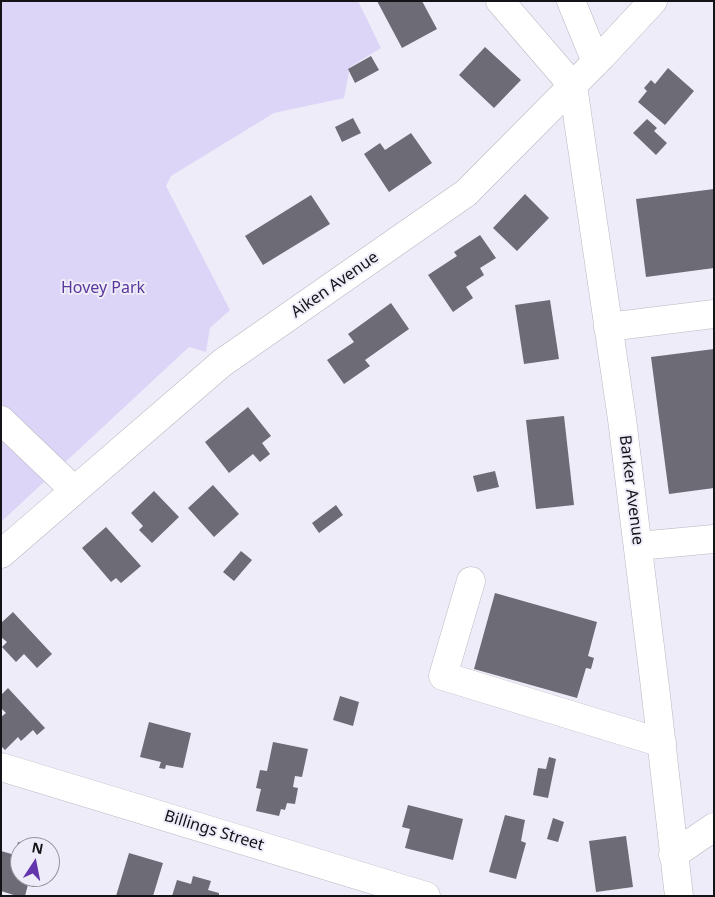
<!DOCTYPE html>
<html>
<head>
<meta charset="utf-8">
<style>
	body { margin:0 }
	#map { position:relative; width:715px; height:897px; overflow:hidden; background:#eeecf8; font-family:"Noto Sans",sans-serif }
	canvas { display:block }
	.frame { position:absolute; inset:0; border:2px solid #141317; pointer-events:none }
	.north { position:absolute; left:10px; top:837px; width:50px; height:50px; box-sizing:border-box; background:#eeecf8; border:1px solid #97959e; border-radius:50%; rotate:11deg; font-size:14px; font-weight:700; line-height:20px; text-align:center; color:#141317 }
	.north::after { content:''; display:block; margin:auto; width:18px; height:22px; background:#6235ad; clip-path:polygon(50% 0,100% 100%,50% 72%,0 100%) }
</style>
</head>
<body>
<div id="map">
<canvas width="715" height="897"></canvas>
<div class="frame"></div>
<div class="north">N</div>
</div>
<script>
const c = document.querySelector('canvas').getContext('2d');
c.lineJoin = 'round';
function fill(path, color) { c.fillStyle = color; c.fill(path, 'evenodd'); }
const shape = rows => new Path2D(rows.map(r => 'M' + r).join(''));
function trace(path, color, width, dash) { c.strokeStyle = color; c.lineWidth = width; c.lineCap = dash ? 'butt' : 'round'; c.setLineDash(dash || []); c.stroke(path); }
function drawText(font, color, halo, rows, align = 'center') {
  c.font = font + ' "Noto Sans",sans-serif'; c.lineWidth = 4; c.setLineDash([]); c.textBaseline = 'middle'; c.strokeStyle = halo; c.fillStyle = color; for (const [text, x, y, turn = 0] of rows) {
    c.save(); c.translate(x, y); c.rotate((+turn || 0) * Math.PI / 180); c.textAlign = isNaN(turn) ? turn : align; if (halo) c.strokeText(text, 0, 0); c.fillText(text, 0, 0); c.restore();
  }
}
fill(shape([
	[1,1,358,1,381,48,350,67,344,98,274,113,171,176,166,186,230,310,210,328,206,352,189,347,1,522]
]), '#ddd5f8');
fill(shape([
	[377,1,422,1,437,29,402,48],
	[485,47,521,80,494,108,459,75],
	[371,56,379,70,355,83,348,69],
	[668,68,694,91,665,125,638,102,647,91,644,88,651,80,655,84],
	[353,118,361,133,342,142,335,127],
	[647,119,657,128,654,131,667,143,656,155,633,133],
	[411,133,432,163,389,192,364,154,380,143,385,150],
	[714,189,714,268,646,277,636,199],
	[525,194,549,218,517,251,493,228],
	[311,195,330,224,263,265,245,236],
	[480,235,496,258,480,268,484,275,466,287,473,298,453,312,428,275,457,256,454,252],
	[550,300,559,359,524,364,515,305],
	[391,303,409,329,365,360,370,366,344,384,327,360,354,342,348,334],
	[714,349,714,488,669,494,651,357],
	[248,407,271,436,262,443,270,454,260,462,253,454,229,473,205,442],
	[564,416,574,505,536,509,526,420],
	[495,471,499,487,477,492,473,476],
	[213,485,239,514,214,537,188,508],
	[154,491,179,517,152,543,139,530,143,526,131,513],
	[336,505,343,515,319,533,312,523],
	[106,527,141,566,121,583,116,578,111,582,82,548],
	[241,551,252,560,234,581,223,572],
	[495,593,597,622,588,656,594,658,591,669,586,668,577,698,474,669],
	[13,612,52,654,37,668,24,654,16,662,2,647,7,642,1,637,1,623],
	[8,688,45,728,37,735,33,730,21,741,18,737,5,750,1,746,1,717,6,713,1,708,1,695],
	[340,696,359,702,353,726,333,720],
	[149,722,191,733,183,768,166,765,165,769,159,768,161,762,140,757],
	[273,742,308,749,302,777,295,776,293,787,298,788,295,804,287,803,285,810,281,809,279,816,256,811,261,789,256,788,260,770,267,771],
	[549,757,556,759,548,798,533,795,538,768,546,769],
	[408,805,463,819,453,860,405,848,410,829,402,827],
	[505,815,525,820,521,841,526,843,516,879,489,872],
	[553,818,564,822,558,842,547,839],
	[626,836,633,887,596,892,589,841],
	[18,842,32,846,20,847,20,877,30,877,25,896,17,896,1,891,1,851,15,855],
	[129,853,163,863,153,896,116,896],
	[193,876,211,881,208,890,219,893,219,896,172,896,177,880,191,884]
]), '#6d6b75');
const minor = shape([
	[500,1,573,86,622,419,655,687,679,896],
	[571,1,596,62],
	[608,327,714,314],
	[1,420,74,490],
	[638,546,714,539],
	[1,554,222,363,466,193,602,56,653,1],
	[471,581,443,676,662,743],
	[1,767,426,896],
	[673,855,714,827]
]);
trace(minor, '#b9b6c1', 29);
trace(minor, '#fff', 28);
drawText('16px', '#141317', '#eeecf8', [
	["Aiken Avenue",335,285,-35],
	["Barker Avenue",631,490,83],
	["Billings Street",214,831,17]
]);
drawText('16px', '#5a379a', '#eeecf8', [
	["Hovey Park",103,288]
]);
</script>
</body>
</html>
